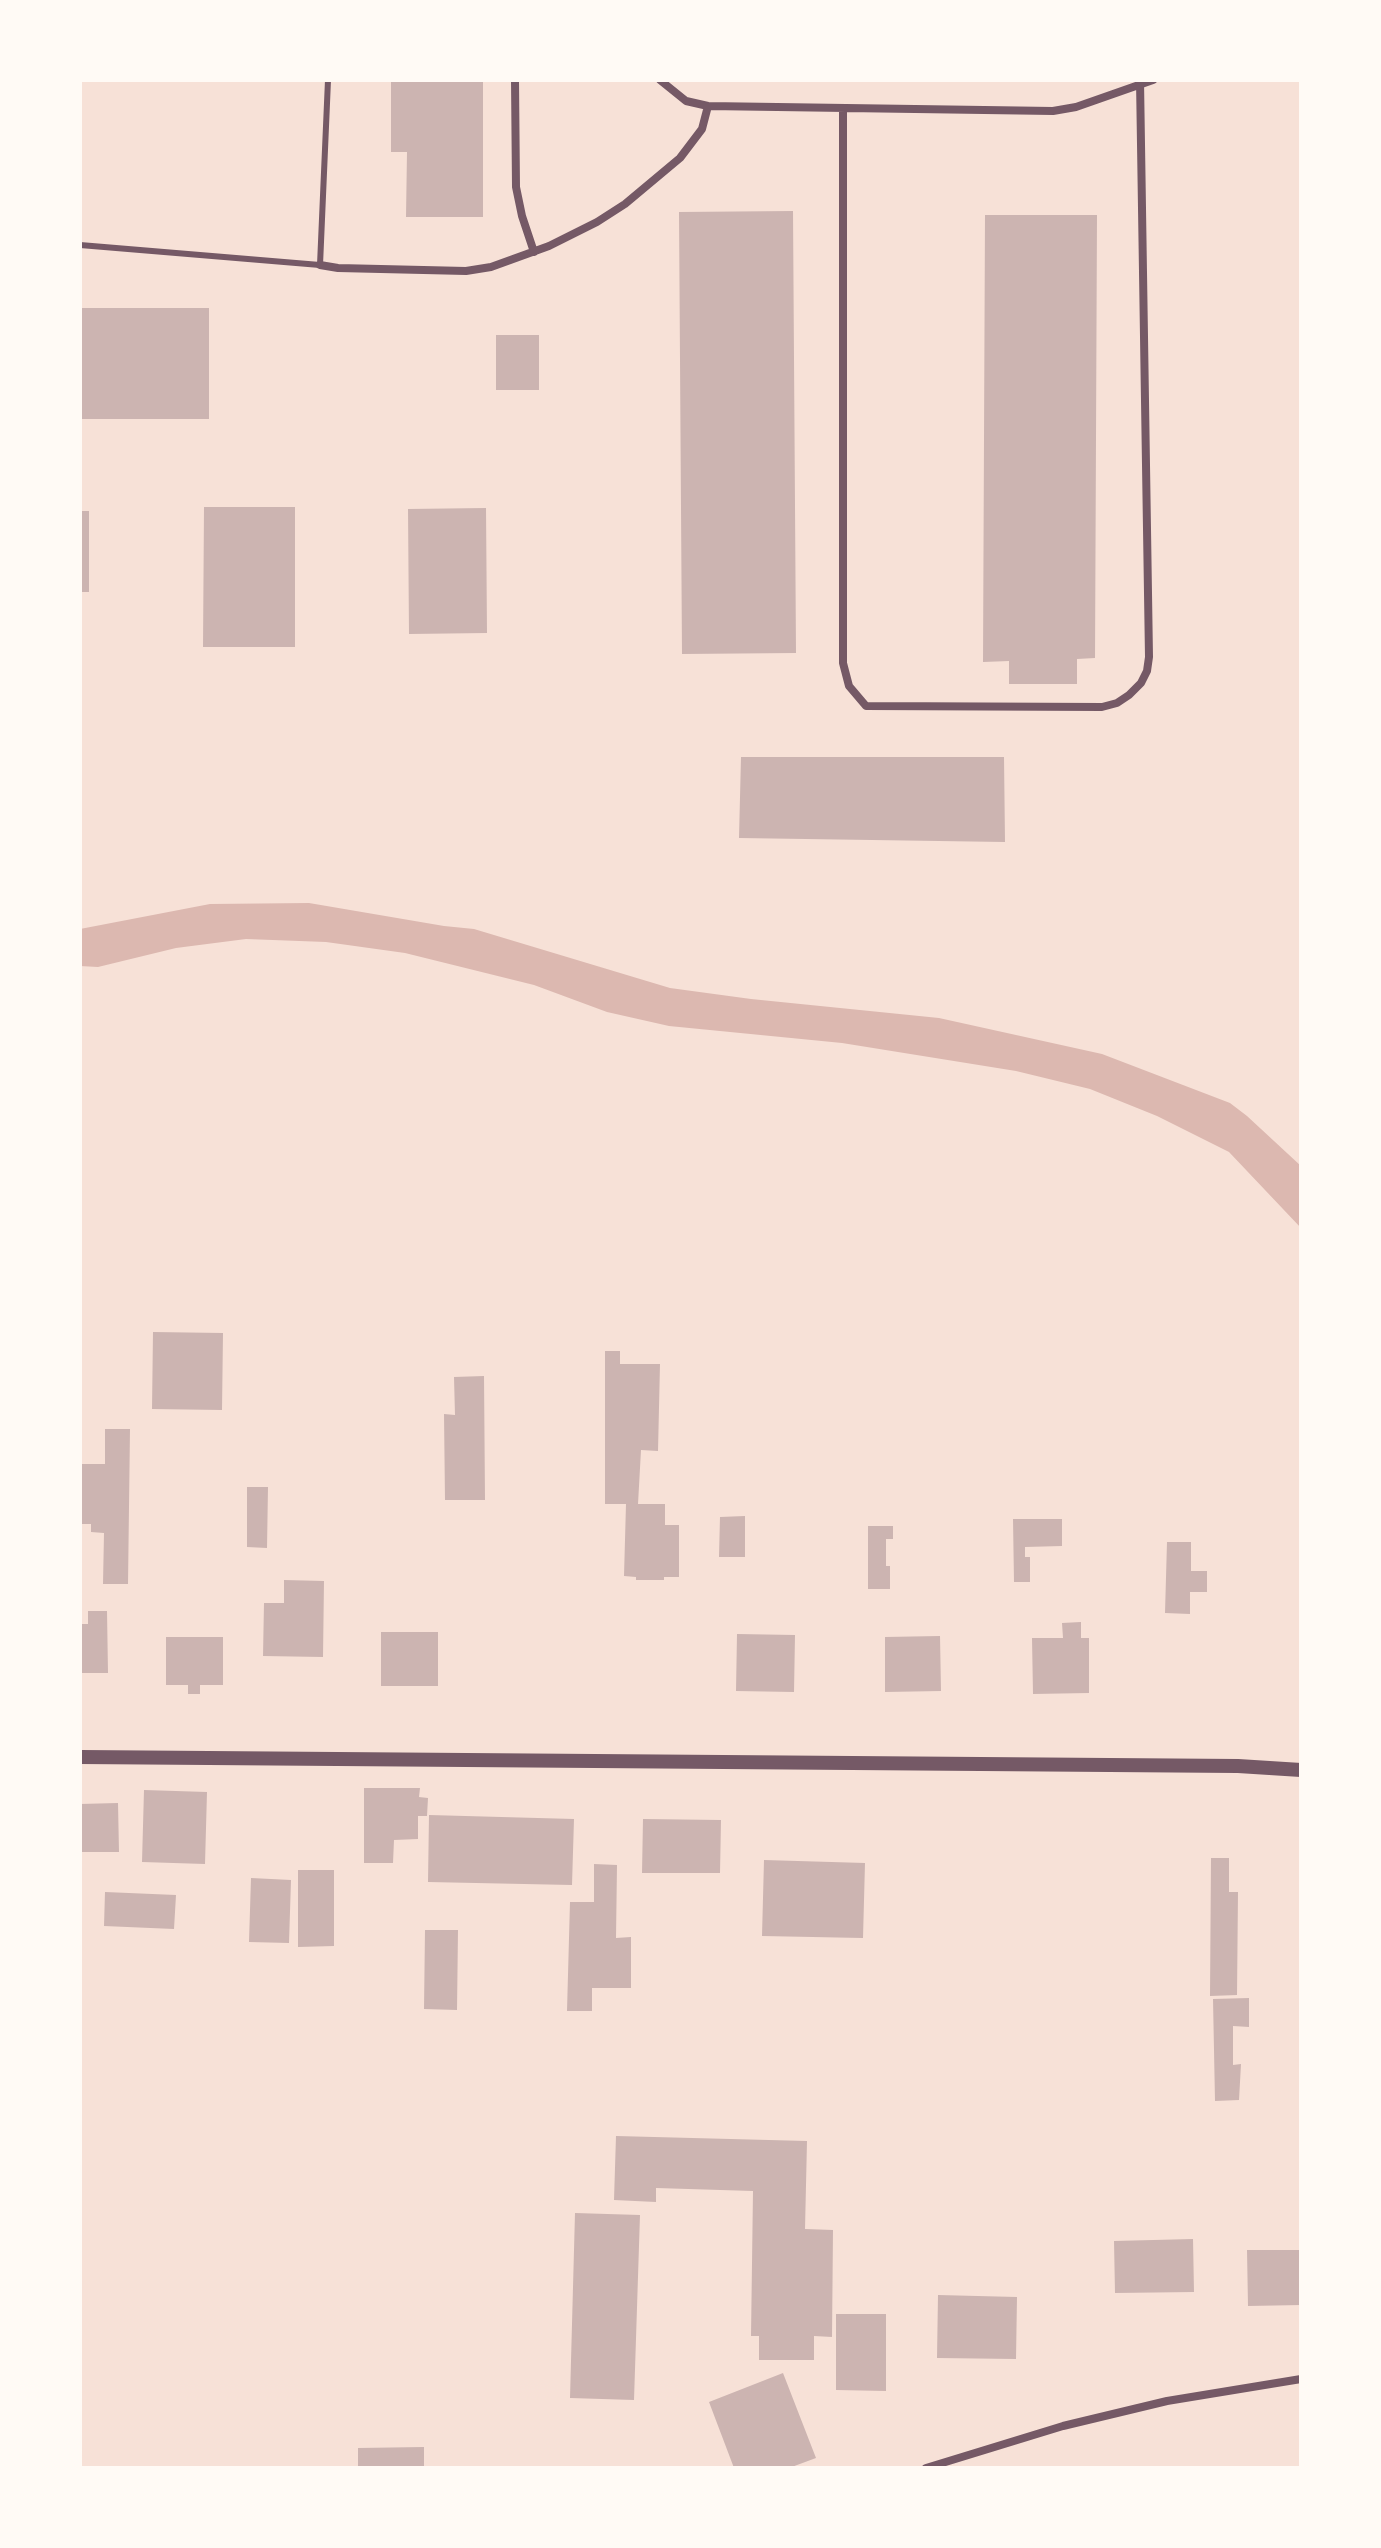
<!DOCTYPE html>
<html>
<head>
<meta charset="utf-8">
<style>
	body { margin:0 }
	#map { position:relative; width:1381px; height:2548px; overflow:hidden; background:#f7e1d7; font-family:"Archivo Narrow",sans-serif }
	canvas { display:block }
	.frame { position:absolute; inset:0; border:82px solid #fffaf5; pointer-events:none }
</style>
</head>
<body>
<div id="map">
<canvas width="1381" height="2548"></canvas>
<div class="frame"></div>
</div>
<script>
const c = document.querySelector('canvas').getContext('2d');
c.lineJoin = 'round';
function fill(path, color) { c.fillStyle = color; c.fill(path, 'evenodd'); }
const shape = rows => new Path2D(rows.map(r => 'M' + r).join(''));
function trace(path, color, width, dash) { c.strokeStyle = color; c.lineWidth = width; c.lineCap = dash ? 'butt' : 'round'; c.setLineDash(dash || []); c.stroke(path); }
fill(shape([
	[309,903,444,926,474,929,670,988,751,999,939,1018,1102,1054,1230,1103,1247,1116,1301,1166,1301,1228,1229,1152,1157,1116,1090,1089,1016,1071,842,1043,669,1026,607,1012,534,985,405,953,326,942,246,939,176,948,98,967,80,966,80,929,210,904]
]), '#dcb8b0');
fill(shape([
	[404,80,483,80,483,217,406,217,407,152,391,152,391,82,404,82],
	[793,211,796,653,682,654,679,212],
	[985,215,1097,215,1095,658,1077,659,1077,684,1009,684,1009,661,983,662],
	[80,308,209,308,209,419,80,419],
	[496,335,539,335,539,390,496,390],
	[204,507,295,507,295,647,203,647],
	[486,508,487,633,409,634,408,509],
	[80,511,89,511,89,592,80,592],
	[741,757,1004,757,1005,842,739,838],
	[153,1332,223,1333,222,1410,152,1409],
	[605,1351,620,1351,620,1364,660,1364,658,1451,641,1450,638,1504,665,1504,665,1525,679,1525,679,1577,664,1577,664,1580,636,1580,636,1577,624,1576,626,1504,605,1504],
	[484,1376,485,1500,445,1500,444,1414,455,1415,454,1377],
	[105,1429,130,1429,128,1584,103,1584,104,1533,91,1532,91,1524,80,1524,80,1464,105,1464],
	[247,1487,268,1487,267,1548,247,1547],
	[745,1516,745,1557,719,1557,720,1517],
	[1013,1519,1062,1519,1062,1546,1025,1547,1025,1557,1030,1557,1030,1582,1014,1582],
	[868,1526,893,1526,893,1539,886,1539,886,1566,890,1566,890,1589,868,1589],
	[1167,1542,1191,1542,1191,1571,1207,1571,1207,1592,1190,1592,1190,1614,1165,1613],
	[284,1580,324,1581,323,1657,263,1656,264,1603,284,1603],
	[88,1611,107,1611,108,1673,80,1673,80,1624,88,1624],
	[1081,1622,1081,1638,1089,1638,1089,1693,1033,1694,1032,1638,1063,1638,1062,1623],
	[381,1632,438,1632,438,1686,381,1686],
	[737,1634,795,1635,794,1692,736,1691],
	[940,1636,941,1691,885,1692,885,1637],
	[166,1637,223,1637,223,1685,200,1685,200,1694,188,1694,188,1685,166,1685],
	[364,1788,420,1788,419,1797,428,1798,427,1816,418,1816,418,1839,394,1840,393,1863,364,1863],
	[144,1790,207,1792,205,1864,142,1862],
	[118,1803,119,1852,80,1852,80,1804],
	[429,1815,574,1819,572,1885,428,1882],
	[643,1819,721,1820,720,1873,642,1873],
	[1211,1858,1229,1858,1229,1892,1238,1892,1237,1995,1210,1996],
	[764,1860,865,1863,863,1938,762,1936],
	[594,1864,617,1865,616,1938,631,1937,631,1988,592,1988,592,2011,567,2011,570,1902,594,1902],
	[298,1870,334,1870,334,1946,298,1947],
	[251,1878,291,1880,289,1943,249,1942],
	[105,1892,176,1895,174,1929,104,1926],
	[425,1930,458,1930,457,2010,424,2009],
	[1249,1998,1249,2027,1233,2026,1233,2065,1241,2064,1239,2100,1215,2101,1213,1999],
	[616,2136,807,2141,805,2229,833,2230,832,2337,814,2336,814,2360,759,2360,759,2336,751,2336,753,2191,656,2188,656,2202,614,2200],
	[575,2213,640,2215,634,2400,570,2398],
	[1193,2239,1194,2292,1115,2293,1114,2241],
	[1247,2250,1301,2250,1301,2305,1248,2306],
	[938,2295,1017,2297,1016,2359,937,2358],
	[836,2314,886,2314,886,2391,836,2390],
	[783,2373,816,2458,789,2468,734,2468,709,2402],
	[424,2447,424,2468,358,2468,358,2448]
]), '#ccb4b1');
trace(shape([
	[80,245,320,265,328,80]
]), '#755966', 6);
trace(shape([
	[515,80,516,187,522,216,534,252],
	[660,80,686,101,708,106,1053,111,1076,107,1153,80],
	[843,108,843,663,849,686,866,706,1102,707,1117,703,1129,695,1141,683,1147,671,1149,657,1140,80],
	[320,265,338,268,466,271,491,267,549,246,597,222,625,204,680,158,702,129,708,106],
	[926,2468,1063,2426,1167,2401,1301,2379]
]), '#755966', 8);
trace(shape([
	[80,1757,1238,1766,1301,1770]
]), '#755966', 14);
</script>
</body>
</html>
